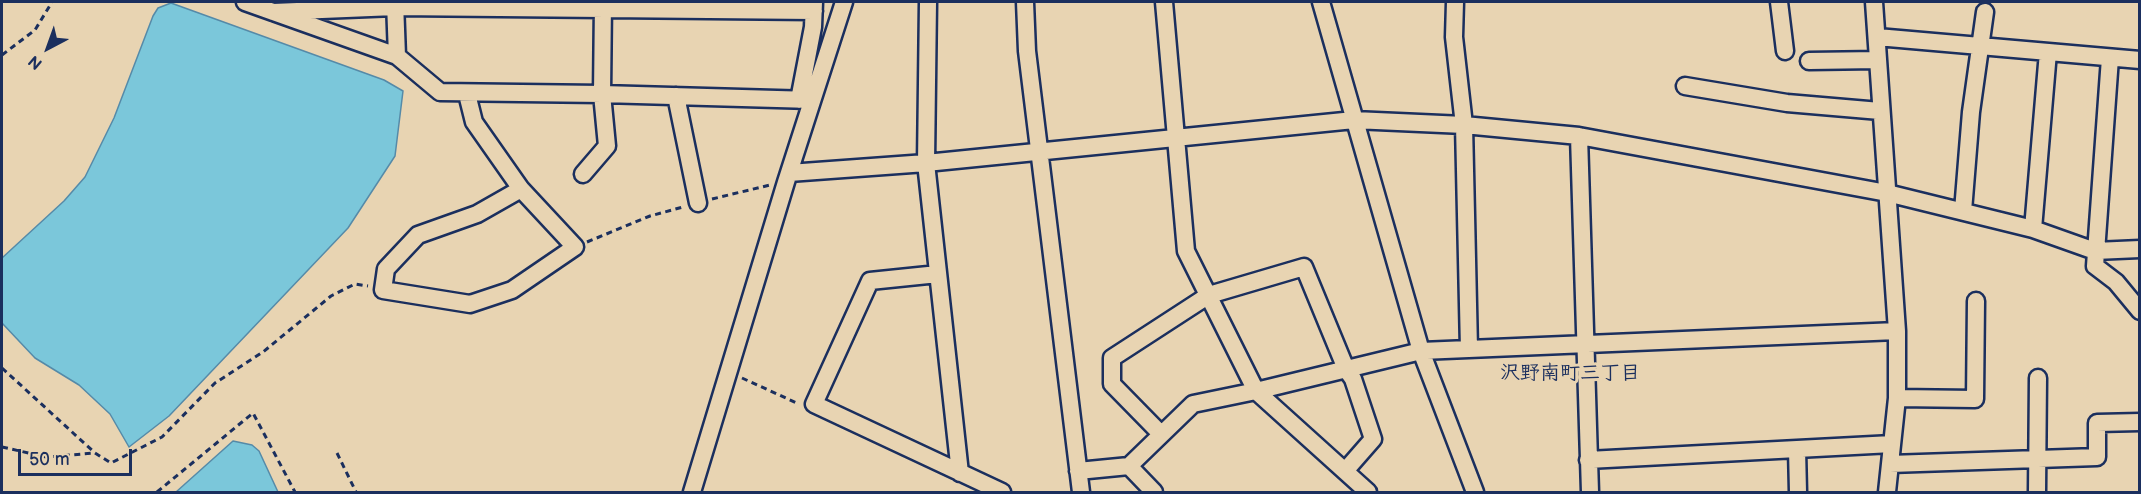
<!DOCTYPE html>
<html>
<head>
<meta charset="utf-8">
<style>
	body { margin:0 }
	#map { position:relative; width:2141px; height:494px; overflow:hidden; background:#e8d4b2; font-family:"Balsamiq Sans",sans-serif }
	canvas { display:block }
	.frame { position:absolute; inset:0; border:3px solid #1b2f5e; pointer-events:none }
	.north { position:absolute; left:18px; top:18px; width:60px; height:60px; -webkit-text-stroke:4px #e8d4b2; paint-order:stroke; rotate:221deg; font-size:16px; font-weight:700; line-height:24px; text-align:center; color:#1b2f5e }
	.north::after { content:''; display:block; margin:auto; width:21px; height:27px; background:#1b2f5e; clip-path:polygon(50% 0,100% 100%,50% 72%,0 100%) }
	.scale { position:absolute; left:18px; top:449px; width:114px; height:27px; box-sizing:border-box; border:3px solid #1b2f5e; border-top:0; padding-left:8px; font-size:18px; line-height:21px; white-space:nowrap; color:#1b2f5e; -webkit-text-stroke:4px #e8d4b2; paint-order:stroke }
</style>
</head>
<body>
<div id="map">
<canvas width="2141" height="494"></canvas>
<div class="frame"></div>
<div class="north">N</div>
<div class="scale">50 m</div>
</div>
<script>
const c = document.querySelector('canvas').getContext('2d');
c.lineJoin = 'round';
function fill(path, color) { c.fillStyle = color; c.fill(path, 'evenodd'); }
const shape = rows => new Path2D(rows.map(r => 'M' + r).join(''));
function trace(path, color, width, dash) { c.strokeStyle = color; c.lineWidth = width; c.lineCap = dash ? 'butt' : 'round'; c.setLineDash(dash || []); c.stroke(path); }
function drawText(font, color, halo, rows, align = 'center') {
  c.font = font + ' "Balsamiq Sans","Klee One",sans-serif'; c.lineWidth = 6; c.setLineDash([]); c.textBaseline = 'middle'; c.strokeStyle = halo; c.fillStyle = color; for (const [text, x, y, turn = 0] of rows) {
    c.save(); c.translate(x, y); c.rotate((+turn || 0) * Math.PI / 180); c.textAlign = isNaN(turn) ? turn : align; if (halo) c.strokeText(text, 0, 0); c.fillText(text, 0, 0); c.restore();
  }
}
const water = shape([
	[171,3,384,80,403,91,395,156,348,228,169,416,129,447,110,414,79,385,35,358,2,323,2,258,64,201,85,177,114,118,153,16,158,8,171,3],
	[233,441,252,445,259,451,278,492,176,492,233,441]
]);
fill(water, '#7bc7da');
trace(water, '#558aa8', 1.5);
const minor = shape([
	[245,2,397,56],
	[395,2,397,56,440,92,602,94,812,100],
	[928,2,926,163,960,473],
	[1025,2,1027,51,1081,492],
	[1164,2,1186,251,1256,391,1421,351,1897,331],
	[1321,2,1421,351,1475,492],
	[1455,2,1454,37,1464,125,1469,349],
	[1779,2,1785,51],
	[1874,2,1897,331,1897,398,1887,492],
	[273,12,395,7,814,11],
	[1877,37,2140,60],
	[2110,58,2095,266,2116,282,2140,311],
	[1809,61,1878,60],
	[1685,86,1787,103,1880,111],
	[467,94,474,122,521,189,575,247,512,290,470,304,383,290,386,269,418,235,477,214,521,189],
	[676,96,698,203],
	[799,100,813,27,814,2],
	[1579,136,1590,492],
	[789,173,926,163,1354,120,1464,125,1579,136,1887,193,2033,229,2095,251,2140,249],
	[583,174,607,146,602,94,603,2],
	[1963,211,1971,112,1985,12],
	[2033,229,2048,52],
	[938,274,870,281,814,404,1002,492],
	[1897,398,1975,399,1976,301],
	[1161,434,1112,384,1112,358,1209,295,1304,267,1346,369,1353,379,1373,439,1345,471],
	[1797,449,1798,492],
	[1588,460,1892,444],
	[1890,464,2097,457,2097,423,2140,422],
	[1129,466,1154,492],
	[1078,471,1129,466,1193,404,1256,391,1368,492],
	[692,492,786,182,844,2],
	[2037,492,2038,378]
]);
trace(minor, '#1b2f5e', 21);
trace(shape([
	[2,55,35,30,52,2],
	[712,199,770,185],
	[587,242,650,216,683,207],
	[2,368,95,453,111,463,162,437,215,383,263,352,331,296,355,284,368,286],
	[742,378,799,404],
	[2,447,46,457,94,453],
	[337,453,356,492],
	[157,492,253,413,295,492]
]), '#1b2f5e', 3, [6, 4.5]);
trace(minor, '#e8d4b2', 16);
drawText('bold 20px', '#1b2f5e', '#e8d4b2', [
	["沢野南町三丁目",1570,374]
]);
</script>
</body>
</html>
